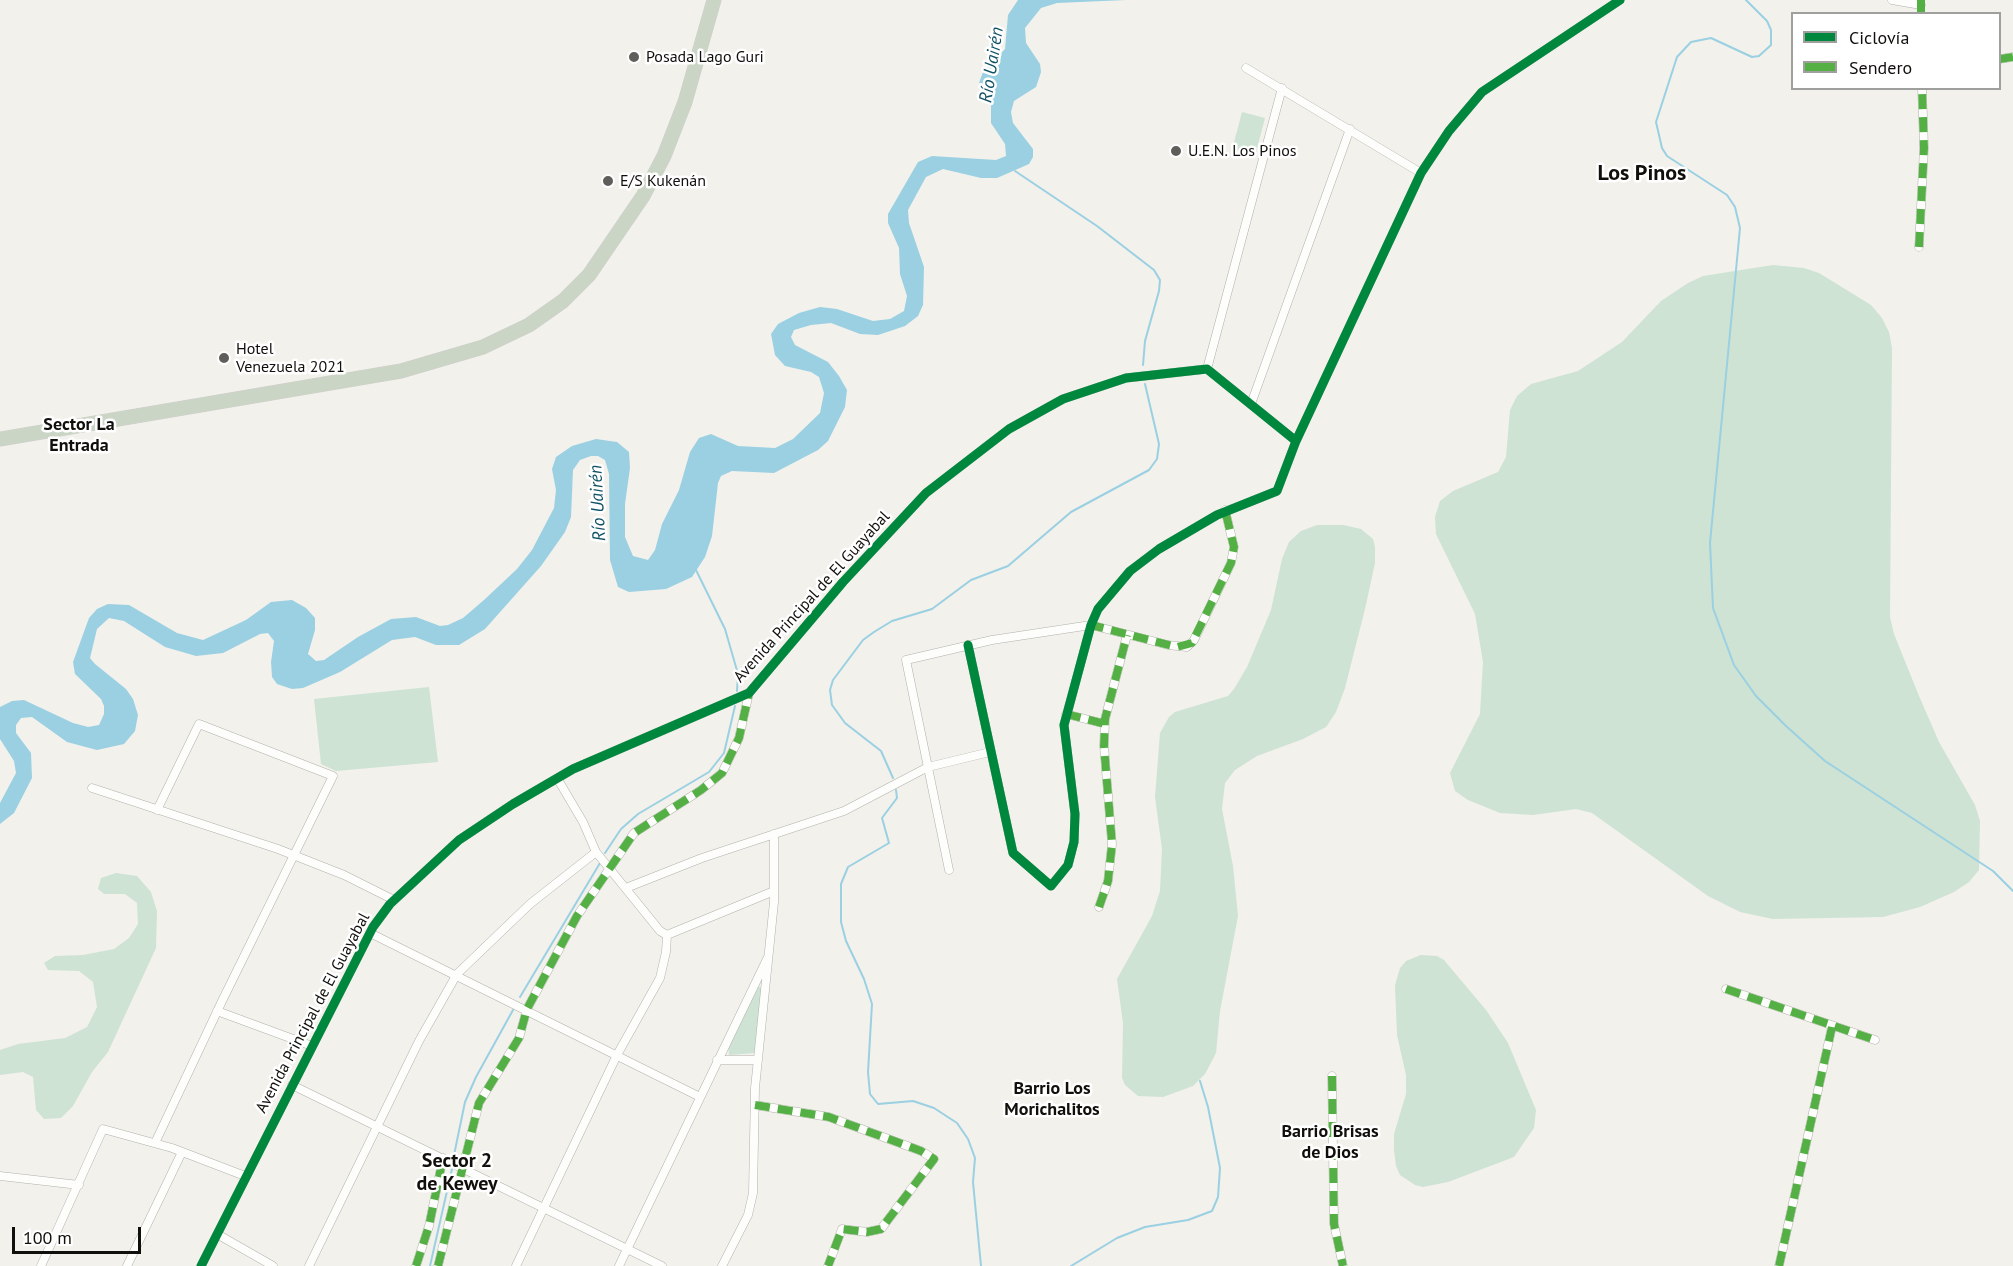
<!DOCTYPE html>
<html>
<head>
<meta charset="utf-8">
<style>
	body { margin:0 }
	#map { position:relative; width:2013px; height:1266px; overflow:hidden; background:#f2f1ec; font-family:"PT Sans",sans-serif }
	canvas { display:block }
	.legend { position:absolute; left:1791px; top:12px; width:210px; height:78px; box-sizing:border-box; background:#fff; border:2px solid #9f9f9d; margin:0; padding:8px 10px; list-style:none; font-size:18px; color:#100f0b }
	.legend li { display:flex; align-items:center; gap:12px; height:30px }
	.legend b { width:30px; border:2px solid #9f9f9d }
	.scale { position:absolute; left:12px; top:1227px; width:129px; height:27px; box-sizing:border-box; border:3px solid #100f0b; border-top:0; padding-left:8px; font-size:18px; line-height:21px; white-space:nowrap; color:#100f0b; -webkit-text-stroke:4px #fff; paint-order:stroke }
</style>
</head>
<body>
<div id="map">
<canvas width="2013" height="1266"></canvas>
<ul class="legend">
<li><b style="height:8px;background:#00873e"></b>Ciclovía</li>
<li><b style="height:8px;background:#54b044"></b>Sendero</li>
</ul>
<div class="scale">100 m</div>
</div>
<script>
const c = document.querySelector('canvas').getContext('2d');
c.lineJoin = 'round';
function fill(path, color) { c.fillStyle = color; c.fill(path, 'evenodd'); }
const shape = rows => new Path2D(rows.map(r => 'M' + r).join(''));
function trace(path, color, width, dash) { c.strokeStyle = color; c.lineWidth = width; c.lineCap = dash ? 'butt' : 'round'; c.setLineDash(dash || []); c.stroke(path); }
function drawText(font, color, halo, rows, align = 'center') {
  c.font = font + ' "PT Sans",sans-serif'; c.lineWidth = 5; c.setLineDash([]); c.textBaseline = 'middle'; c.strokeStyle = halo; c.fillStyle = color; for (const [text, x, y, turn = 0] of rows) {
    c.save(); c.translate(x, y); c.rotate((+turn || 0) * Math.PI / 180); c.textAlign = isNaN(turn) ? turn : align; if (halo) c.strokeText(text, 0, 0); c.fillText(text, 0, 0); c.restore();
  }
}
fill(shape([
	[1242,112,1265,118,1255,156,1232,150],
	[1773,265,1804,268,1819,273,1871,305,1882,318,1889,332,1892,348,1890,617,1894,634,1919,696,1939,742,1975,805,1980,821,1979,870,1969,882,1954,892,1920,907,1883,917,1773,919,1740,912,1708,896,1592,813,1576,809,1533,815,1500,813,1468,800,1455,791,1450,773,1480,714,1483,662,1475,614,1436,534,1435,517,1440,501,1453,491,1498,472,1506,457,1510,410,1517,396,1531,384,1578,371,1622,342,1661,301,1688,283,1703,276],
	[1317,525,1343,525,1361,529,1373,539,1375,547,1375,563,1365,609,1345,688,1336,712,1326,727,1303,739,1257,756,1235,770,1225,783,1222,809,1233,866,1238,916,1220,1011,1216,1053,1205,1074,1193,1086,1163,1097,1138,1096,1125,1085,1122,1078,1123,1023,1117,979,1152,916,1160,891,1162,849,1155,797,1160,733,1169,717,1175,712,1228,696,1234,689,1247,667,1271,610,1282,559,1289,542,1301,531],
	[429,687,438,762,336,771,321,764,314,699],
	[116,873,137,876,151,892,157,911,156,948,108,1052,92,1072,73,1106,61,1118,44,1119,36,1110,33,1077,23,1072,0,1075,0,1050,18,1044,65,1038,87,1027,97,1007,93,982,79,971,48,970,44,963,55,956,83,955,114,949,129,938,138,924,137,903,125,894,104,894,98,889,101,878],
	[1421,955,1437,956,1444,960,1486,1010,1508,1043,1536,1110,1534,1128,1514,1157,1448,1182,1423,1187,1415,1185,1400,1175,1396,1166,1394,1150,1394,1134,1406,1094,1406,1075,1397,1035,1395,985,1400,968,1406,961],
	[757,986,762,988,755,1053,729,1055,728,1047]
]), '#cee3d3');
fill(shape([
	[1018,0,1126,0,1057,3,1041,8,1025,28,1026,43,1040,64,1041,72,1036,87,1014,101,1011,112,1013,123,1033,149,1033,157,1029,164,997,178,981,178,943,169,926,177,908,210,909,223,924,267,923,305,918,316,905,326,878,335,860,334,831,323,811,325,794,330,791,337,795,345,828,362,839,376,847,390,845,407,828,441,818,450,774,473,732,471,721,476,718,483,712,536,705,557,692,577,666,589,629,592,618,587,610,560,609,474,605,460,598,456,591,456,580,460,573,470,571,517,565,532,541,566,485,629,459,645,436,645,415,637,392,640,340,672,303,688,292,689,277,684,272,677,271,662,274,641,268,633,260,634,223,653,196,656,165,647,124,621,109,618,97,629,90,658,95,664,126,689,133,699,138,715,135,731,124,744,97,750,67,742,32,717,21,718,16,725,16,733,31,753,32,778,14,813,0,824,0,803,16,773,14,761,0,739,0,707,12,701,24,700,73,723,88,727,99,725,104,714,104,706,101,699,75,674,73,662,89,618,97,609,108,604,129,605,177,633,203,640,246,620,271,602,292,600,306,608,315,618,315,630,308,654,316,661,324,660,358,637,391,619,416,617,440,626,448,625,463,618,484,600,517,569,532,550,554,508,556,490,552,469,556,457,572,446,596,439,617,442,629,452,630,468,625,504,625,537,633,556,648,560,655,550,662,524,679,490,690,452,699,438,711,434,738,446,775,448,793,439,820,413,824,393,819,377,811,372,785,366,775,355,771,334,778,324,799,313,820,307,837,309,873,321,890,319,904,311,907,296,900,274,899,248,888,223,888,214,918,162,932,156,996,160,1006,156,1005,144,991,123,991,93,979,83,983,72,1005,49,1008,15]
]), '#9ad0e2');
trace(shape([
	[1746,0,1767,21,1771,30,1771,45,1759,56,1752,57,1711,38,1691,42,1677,57,1656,122,1662,148,1667,156,1727,195,1735,207,1740,228,1710,543,1713,608,1734,665,1756,696,1786,726,1825,761,1993,871,2013,891],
	[1015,171,1097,226,1154,270,1160,280,1159,291,1145,341,1143,365],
	[696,570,725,629,738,674,737,691],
	[893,778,881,751,845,723,832,705,830,690,833,680,863,640,874,632,892,621,932,609,971,580,1008,566,1071,512,1149,470,1157,459,1159,444,1145,384],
	[896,790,897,798,882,818,889,843,848,867,841,884,841,922,846,941,864,979,872,1004,868,1072,870,1094,878,1104,913,1101,934,1108,957,1123,968,1139,975,1158,973,1182,981,1266],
	[605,853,621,829,638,814,709,772,724,753,735,706],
	[520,997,600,863],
	[454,1155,465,1102,476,1077,513,1010],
	[430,1266,452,1169],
	[1071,1266,1117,1238,1145,1227,1188,1220,1212,1211,1218,1197,1220,1168,1208,1107,1200,1081]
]), '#9ad0e2', 2);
const street = shape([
	[1892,0,1921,5],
	[2000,59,2013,57],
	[1246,68,1421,173],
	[1919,247,1924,148,1922,88],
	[1207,369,1282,88],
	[1251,404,1350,129],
	[968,645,1013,853,1051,886,1068,865,1074,842,1075,814,1064,725,1091,625,1098,609,1130,571,1159,549,1217,515,1277,491,1296,441,1421,173,1449,131,1482,92,1620,0],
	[1066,714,1105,724],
	[557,778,583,822,596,852,660,931,667,935],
	[92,788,278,849,344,875,394,900],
	[949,870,906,660,992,640,1091,625,1168,645,1187,647,1194,640,1231,563,1234,547,1225,510],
	[626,888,702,858,844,811,928,767,990,752],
	[1099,907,1108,881,1112,844,1104,746,1105,719,1127,635],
	[370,933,700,1097],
	[667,935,774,891],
	[1726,989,1875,1040],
	[217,1011,312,1046],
	[717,1060,758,1060],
	[1332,1076,1334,1224,1343,1266],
	[292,1085,662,1266],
	[755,1105,829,1117,921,1151,934,1159,881,1229,867,1232,842,1229,828,1266],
	[155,1143,223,999,333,776,199,724,157,810],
	[0,1176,79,1185],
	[217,1234,273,1266],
	[41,1266,103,1129,172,1148,245,1176],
	[127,1266,182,1152],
	[201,1266,373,927,390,904,459,840,513,804,573,769,749,693,843,582,926,493,1009,429,1063,399,1126,378,1207,369,1296,441],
	[309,1266,419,1041,457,974,530,904,596,852],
	[416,1266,429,1226,443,1158],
	[438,1266,479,1103,519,1038,527,1009,577,916,634,833,701,790,722,773,739,738,749,693],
	[516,1266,617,1055,660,978,666,952,667,935],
	[619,1266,768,957],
	[722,1266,748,1215,753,1193,755,1088,774,902,774,834],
	[1779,1266,1832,1027]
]);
const highway = shape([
	[0,439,401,371,483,347,529,325,563,301,589,275,643,196,664,156,685,102,714,0]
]);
trace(street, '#b2b1ac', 9);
trace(highway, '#cfcfcc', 15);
trace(street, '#fdfdfc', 8);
trace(highway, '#cbd5c6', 14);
trace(shape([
	[1921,14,1921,0],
	[2000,59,2013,57],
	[1919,247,1924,148,1922,88],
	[1090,627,1091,625,1177,647,1192,643,1231,563,1234,547,1225,510],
	[1066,714,1105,724],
	[1099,907,1108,881,1112,844,1104,746,1105,719,1127,635],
	[1726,989,1875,1040],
	[1332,1076,1334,1224,1343,1266],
	[755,1105,829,1117,921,1151,934,1159,881,1229,867,1232,842,1229,828,1266],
	[416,1266,429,1226,443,1158],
	[438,1266,479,1103,519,1038,527,1009,577,916,634,833,701,790,722,773,739,738,749,693],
	[1779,1266,1832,1027]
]), '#54b044', 8, [15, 8]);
trace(shape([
	[968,645,1013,853,1051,886,1068,865,1074,842,1075,814,1064,725,1091,625,1098,609,1130,571,1159,549,1217,515,1277,491,1296,441,1421,173,1449,131,1482,92,1620,0],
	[201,1266,373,927,390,904,459,840,513,804,573,769,749,693,843,582,926,493,1009,429,1063,399,1126,378,1207,369,1296,441]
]), '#00873e', 9);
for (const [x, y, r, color] of [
	[634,57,6,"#5f5e5a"],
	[1176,151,6,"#5f5e5a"],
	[608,181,6,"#5f5e5a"],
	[224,358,6,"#5f5e5a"]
]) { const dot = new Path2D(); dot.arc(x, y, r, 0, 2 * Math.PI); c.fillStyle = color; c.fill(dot); trace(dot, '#fff', 2); }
drawText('16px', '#100f0b', '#fff', [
	["Posada Lago Guri",646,57],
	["U.E.N. Los Pinos",1188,151],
	["E/S Kukenán",620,181],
	["Hotel",236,349],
	["Venezuela 2021",236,367]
], 'left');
drawText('16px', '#100f0b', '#fff', [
	["Avenida Principal de El Guayabal",812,597,-48],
	["Avenida Principal de El Guayabal",313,1013,-62]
]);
drawText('italic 18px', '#105165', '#fff', [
	["Río Uairén",992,65,-81],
	["Río Uairén",598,503,-93]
]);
drawText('bold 18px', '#100f0b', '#fff', [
	["Sector La",79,425],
	["Entrada",79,446],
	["Barrio Los",1052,1089],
	["Morichalitos",1052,1110],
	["Barrio Brisas",1330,1132],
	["de Dios",1330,1153]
]);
drawText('bold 20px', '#100f0b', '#fff', [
	["Sector 2",457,1161],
	["de Kewey",457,1184]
]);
drawText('bold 22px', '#100f0b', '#fff', [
	["Los Pinos",1642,174]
]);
</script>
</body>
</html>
